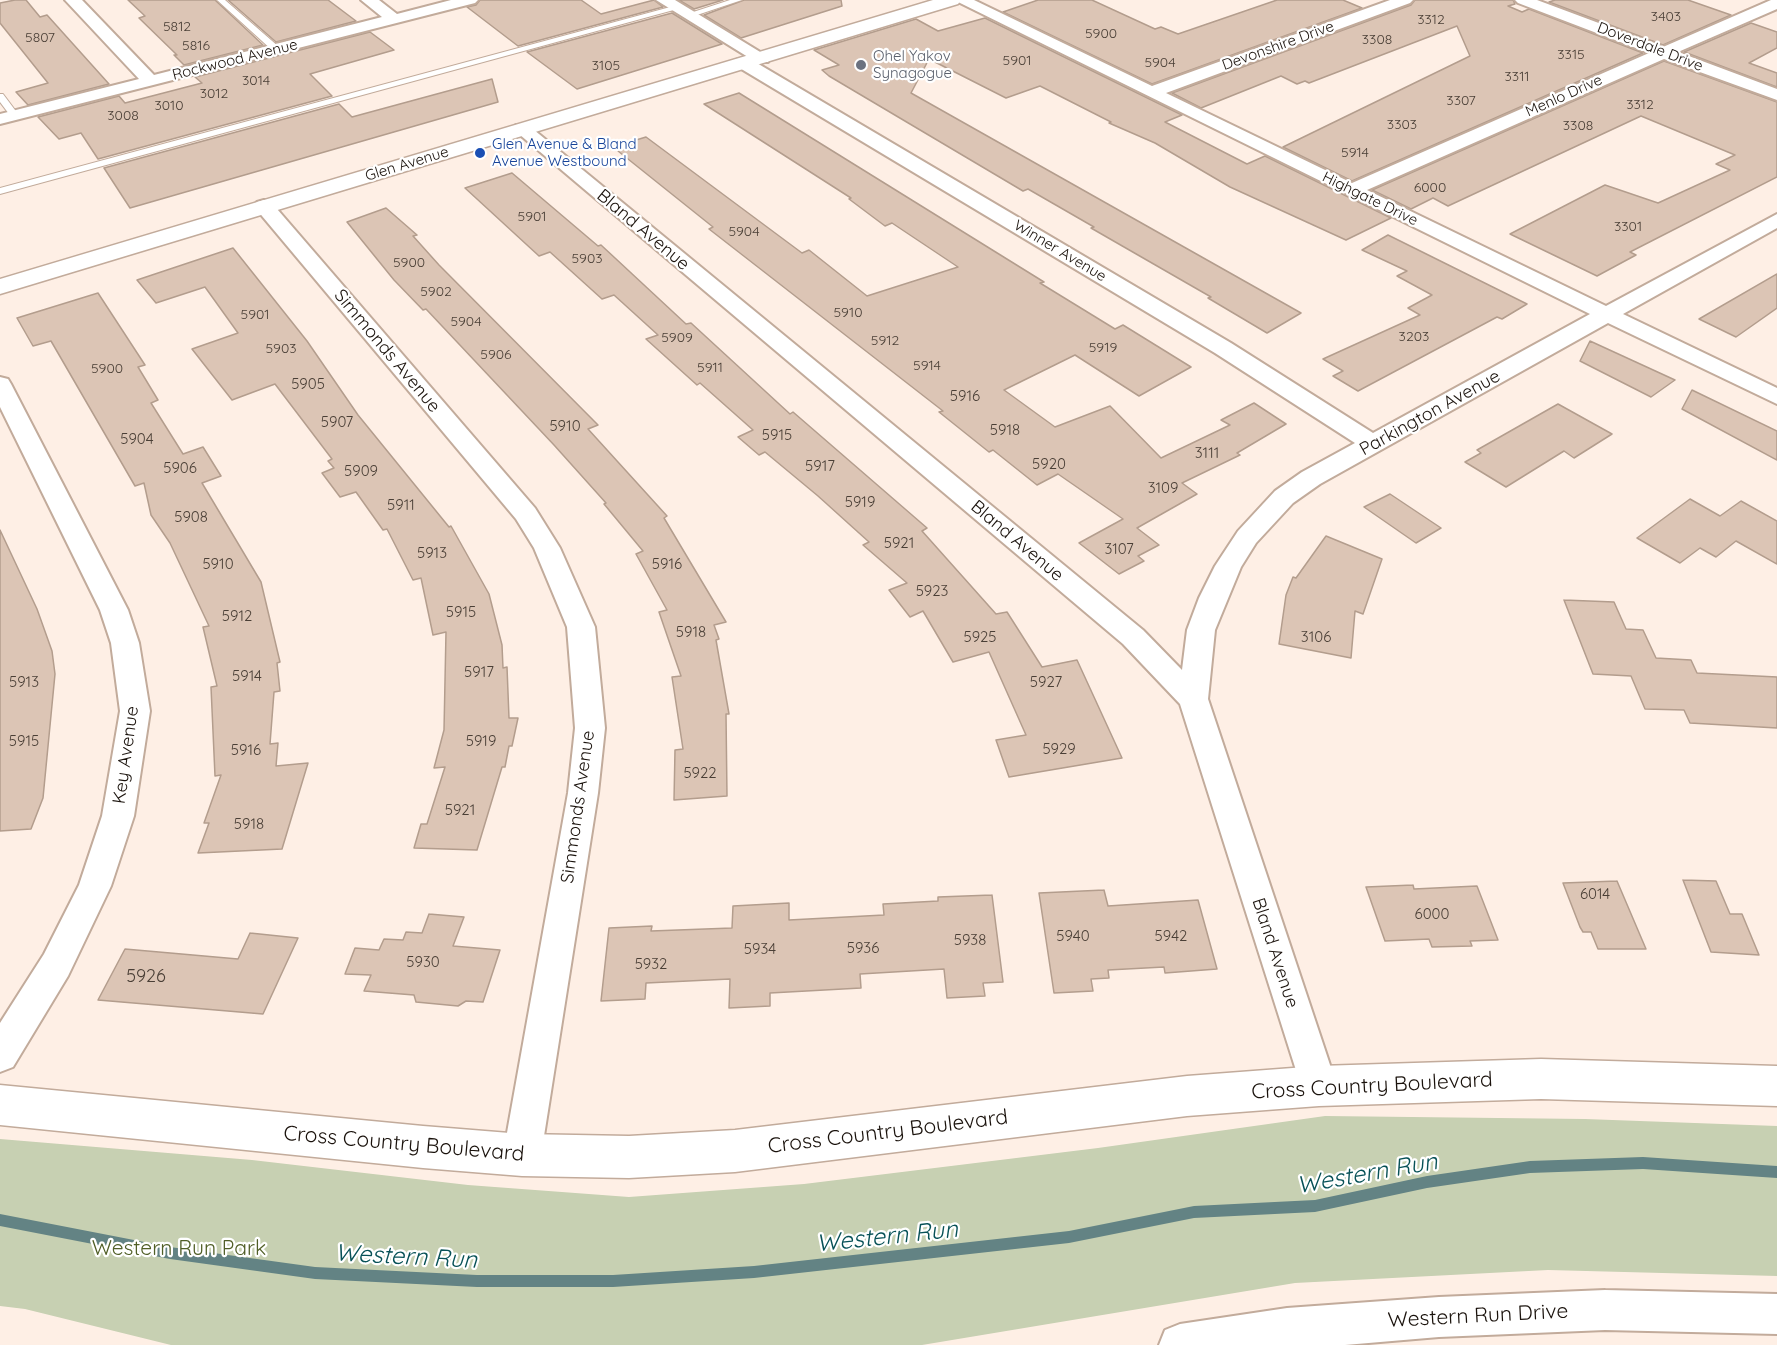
<!DOCTYPE html>
<html>
<head>
<meta charset="utf-8">
<style>
	body { margin:0 }
	canvas { display:block; background:#feefe5 }
</style>
</head>
<body>
<canvas width="1777" height="1345"></canvas>
<script>
const c = document.querySelector('canvas').getContext('2d');
c.lineJoin = 'round';
function fill(path, color) { c.fillStyle = color; c.fill(path, 'evenodd'); }
const shape = rows => new Path2D(rows.map(r => 'M' + r).join(''));
function trace(path, color, width, dash) { c.strokeStyle = color; c.lineWidth = width; c.lineCap = dash ? 'butt' : 'round'; c.setLineDash(dash || []); c.stroke(path); }
function drawText(font, color, halo, rows, align = 'center') {
  c.font = font + ' Quicksand,sans-serif'; c.lineWidth = 4.5; c.setLineDash([]); c.textBaseline = 'middle'; c.strokeStyle = halo; c.fillStyle = color; for (const [text, x, y, turn = 0] of rows) {
    c.save(); c.translate(x, y); c.rotate((+turn || 0) * Math.PI / 180); c.textAlign = isNaN(turn) ? turn : align; if (halo) c.strokeText(text, 0, 0); c.fillText(text, 0, 0); c.restore();
  }
}
fill(shape([
	[1325,1116,1585,1119,1777,1126,1777,1276,1548,1270,1295,1283,922,1345,171,1345,25,1309,0,1306,0,1139,252,1160,468,1185,629,1197,804,1184,1098,1148]
]), '#c7d0b2');
fill(shape([
	[1643,1157,1777,1166,1777,1178,1643,1169,1530,1173,1427,1188,1315,1212,1194,1218,1069,1243,754,1278,613,1287,477,1287,315,1279,170,1259,0,1226,0,1214,170,1247,315,1267,477,1275,613,1275,754,1266,1069,1231,1194,1206,1315,1200,1427,1176,1530,1161,1643,1157]
]), '#638384');
const building = shape([
	[15,0,26,0,40,17,47,15,109,84,28,105,16,92,48,83,0,23,0,3,15,0],
	[128,0,215,0,263,45,184,65,174,55,177,55,139,18,145,16,128,0],
	[228,0,328,0,356,21,276,42,228,0],
	[480,0,581,0,601,14,654,0,663,7,518,46,467,7,476,5,480,0],
	[679,0,723,0,694,9,679,0],
	[744,0,841,0,842,6,741,38,704,15,744,0],
	[1038,0,1092,0,1155,29,1161,27,1178,34,1277,0,1343,0,1362,8,1152,84,1003,12,1038,0],
	[1415,0,1513,0,1515,4,1508,6,1522,12,1529,9,1643,53,1352,181,1283,147,1470,56,1457,26,1309,83,1305,81,1297,84,1281,76,1201,108,1172,93,1411,5,1415,0],
	[1555,0,1688,0,1731,15,1663,45,1549,2,1555,0],
	[672,13,722,44,577,89,527,52,672,13],
	[985,18,1182,115,1165,122,1247,164,1265,156,1391,218,1346,240,1230,187,1155,143,1109,123,1111,122,1040,86,1006,98,929,59,911,93,1301,313,1267,333,1208,298,1211,297,1091,228,1094,227,1028,189,1023,191,829,76,822,70,839,65,814,50,916,19,938,31,985,18],
	[1751,23,1777,32,1777,48,1749,63,1777,73,1777,87,1684,52,1751,23],
	[370,32,394,50,310,74,332,96,98,159,81,133,59,139,38,117,119,96,125,103,202,83,195,77,370,32],
	[1664,61,1777,102,1777,177,1630,252,1636,255,1597,276,1510,234,1605,185,1658,203,1730,170,1716,164,1735,155,1641,116,1448,206,1433,198,1411,209,1372,190,1664,61],
	[492,79,498,102,130,208,104,168,339,104,352,117,492,79],
	[739,93,1044,282,1040,283,1115,329,1123,325,1191,367,1139,396,1075,355,1004,390,1055,427,1110,406,1161,458,1230,425,1221,420,1254,403,1286,424,1237,453,1240,455,1182,483,1197,494,1137,528,1159,545,1138,556,1144,561,1119,574,1079,543,1123,519,1058,474,1037,485,993,450,989,452,939,412,943,411,709,229,713,227,613,147,646,137,802,253,809,250,867,296,958,267,892,223,885,226,849,199,851,198,704,104,739,93],
	[512,173,598,246,601,245,686,324,691,323,790,414,793,412,927,528,922,531,996,614,1007,612,1042,667,1077,660,1122,758,1009,777,996,740,1026,735,989,652,953,662,923,611,910,617,889,590,907,583,863,545,869,542,818,496,765,452,759,455,738,437,753,430,700,383,697,385,646,339,658,335,614,295,602,299,550,252,539,256,465,188,512,173],
	[386,208,417,235,413,236,439,265,598,425,588,429,667,516,664,518,726,622,714,625,719,639,716,640,729,714,726,714,727,796,674,800,675,750,683,749,672,677,681,676,659,612,667,610,636,554,643,551,604,504,606,503,554,445,426,309,423,310,394,280,347,222,386,208],
	[1388,235,1527,304,1502,319,1497,317,1358,391,1333,376,1343,371,1323,359,1420,315,1408,308,1432,295,1397,276,1407,271,1362,250,1388,235],
	[233,248,307,341,358,415,449,527,451,526,489,594,502,645,503,668,507,667,509,718,518,718,512,746,509,746,505,767,502,767,477,850,414,848,421,824,427,824,445,767,434,768,444,730,446,632,433,635,421,578,413,580,387,529,383,530,356,492,340,497,322,473,334,468,328,461,332,459,275,384,232,400,192,349,238,333,205,287,156,303,137,280,233,248],
	[1777,274,1777,308,1736,337,1699,319,1777,274],
	[98,293,145,365,138,367,158,400,151,403,183,454,203,447,221,476,202,483,261,582,280,662,277,663,280,691,274,692,270,744,278,743,276,766,308,763,282,849,198,853,209,823,204,823,221,775,215,776,211,687,217,686,203,627,209,626,170,543,151,515,144,483,135,486,51,341,33,346,17,318,98,293],
	[1590,341,1675,380,1651,397,1580,361,1590,341],
	[1692,390,1777,431,1777,460,1682,409,1692,390],
	[1558,404,1612,434,1574,458,1564,451,1506,487,1465,462,1481,453,1477,450,1558,404],
	[1390,494,1441,528,1416,543,1364,507,1390,494],
	[1690,499,1720,516,1741,501,1777,521,1777,564,1736,541,1716,557,1700,548,1680,563,1637,538,1690,499],
	[0,530,37,609,52,651,55,674,43,798,31,829,0,831,0,530],
	[1326,536,1382,559,1363,614,1355,611,1351,658,1279,644,1286,595,1293,577,1296,578,1326,536],
	[1564,600,1614,602,1626,629,1643,630,1656,658,1691,660,1697,673,1777,677,1777,728,1690,723,1684,710,1645,709,1631,676,1593,674,1564,600],
	[1683,880,1716,881,1730,914,1742,914,1759,955,1711,952,1683,880],
	[1617,881,1646,949,1598,949,1591,932,1583,932,1580,927,1563,883,1617,881],
	[1413,885,1414,889,1477,886,1498,940,1470,941,1472,946,1432,947,1429,939,1385,941,1366,887,1413,885],
	[1104,890,1108,906,1198,900,1217,969,1165,973,1164,967,1108,970,1109,978,1091,979,1093,991,1054,993,1039,893,1104,890],
	[992,895,1003,982,983,983,985,996,947,998,944,969,860,974,861,988,770,993,770,1006,729,1008,730,979,646,983,645,999,601,1001,609,928,652,926,651,931,732,928,733,906,789,903,789,920,884,915,883,904,938,901,938,897,992,895],
	[429,914,464,917,453,946,500,950,483,1002,466,1001,458,1006,416,1002,414,995,364,991,371,975,345,974,355,948,379,950,384,939,403,940,406,932,422,933,429,914],
	[250,933,298,938,263,1014,98,1000,125,949,238,959,250,933]
]);
fill(building, '#dcc5b5');
trace(building, '#b39d8d', 1.5);
const service = shape([
	[217,0,225,0,279,47,279,51,273,51,217,0],
	[730,0,742,0,691,17,684,15,730,0],
	[674,6,681,8,0,194,0,188,674,6],
	[0,94,3,94,18,114,18,118,12,118,0,102,0,94]
]);
const minor = shape([
	[65,0,82,0,154,75,382,17,361,0,379,0,397,14,451,0,478,0,475,3,0,124,0,114,139,79,65,0],
	[656,0,675,0,770,58,768,62,756,62,656,0],
	[954,0,974,0,1152,86,1390,0,1413,0,1410,3,1166,93,1352,183,1649,53,1518,3,1515,0,1537,0,1663,47,1771,0,1777,0,1777,9,1678,52,1777,89,1777,100,1664,59,1367,190,1606,306,1777,214,1777,228,1623,314,1777,388,1777,404,1608,323,1320,484,1293,503,1256,543,1241,567,1215,630,1208,699,1337,1086,1332,1098,1319,1103,1306,1098,1301,1086,1180,704,1123,644,513,129,516,125,528,125,1143,630,1182,670,1187,630,1199,598,1215,566,1238,531,1275,491,1302,472,1355,443,1215,353,738,67,736,63,738,59,750,59,1231,343,1373,433,1590,314,954,0],
	[264,200,271,202,535,508,560,548,595,627,605,728,598,793,541,1155,535,1168,522,1173,509,1168,503,1155,568,793,575,728,567,627,534,548,516,519,257,210,254,206,257,202,264,200],
	[0,377,8,379,11,384,128,610,139,643,150,711,134,816,111,886,68,976,13,1067,0,1072,0,1023,44,954,79,885,102,816,120,711,111,643,100,610,0,407,0,377],
	[1605,1290,1777,1294,1777,1334,1605,1330,1439,1337,1345,1345,1159,1345,1165,1330,1180,1324,1287,1308,1439,1297,1605,1290]
]);
const tertiary = shape([
	[933,0,961,0,958,4,0,294,0,279,933,0]
]);
const secondary = shape([
	[1541,1059,1777,1066,1777,1106,1541,1099,1319,1106,1187,1116,735,1172,629,1178,522,1176,423,1168,0,1125,0,1085,423,1126,522,1134,629,1136,735,1130,1187,1076,1319,1066,1541,1059]
]);
trace(service, '#c2ab9b', 2);
trace(minor, '#c2ab9b', 4);
trace(tertiary, '#c2ab9b', 3);
trace(secondary, '#c2ab9b', 3);
fill(service, '#fff');
fill(minor, '#fff');
fill(tertiary, '#fff');
fill(secondary, '#fff');
for (const [x, y, r, color] of [
	[861,65,6,"#6b7280"],
	[480,153,6,"#1a4fb4"]
]) { const dot = new Path2D(); dot.arc(x, y, r, 0, 2 * Math.PI); c.fillStyle = color; c.fill(dot); trace(dot, '#fff', 2); }
drawText('14px', '#4a3f36', null, [
	["3403",1666,17],
	["3312",1431,20],
	["5812",177,27],
	["5900",1101,34],
	["5807",40,38],
	["3308",1377,40],
	["5816",196,46],
	["3315",1571,55],
	["5901",1017,61],
	["5904",1160,63],
	["3105",606,66],
	["3311",1517,77],
	["3014",256,81],
	["3012",214,94],
	["3307",1461,101],
	["3312",1640,105],
	["3010",169,106],
	["3008",123,116],
	["3303",1402,125],
	["3308",1578,126],
	["5914",1355,153],
	["6000",1430,188],
	["5901",532,217],
	["3301",1628,227],
	["5904",744,232],
	["5903",587,259],
	["5900",409,263],
	["5902",436,292],
	["5910",848,313],
	["5901",255,315],
	["5904",466,322],
	["3203",1414,337],
	["5909",677,338],
	["5912",885,341],
	["5919",1103,348],
	["5903",281,349],
	["5906",496,355],
	["5914",927,366],
	["5911",710,368],
	["5900",107,369]
]);
drawText('15px', '#1a120c', '#fff', [
	["Devonshire Drive",1278,46,-20],
	["Doverdale Drive",1650,47,21],
	["Rockwood Avenue",235,60,-14],
	["Menlo Drive",1564,96,-24],
	["Glen Avenue",407,164,-17],
	["Highgate Drive",1370,199,26],
	["Winner Avenue",1060,251,31]
]);
drawText('15px', '#5b616d', '#fff', [
	["Ohel Yakov",873,56],
	["Synagogue",873,73]
], 'left');
drawText('15px', '#164399', '#fff', [
	["Glen Avenue & Bland",492,144],
	["Avenue Westbound",492,161]
], 'left');
drawText('15px', '#4a3f36', null, [
	["5905",308,384],
	["5916",965,396],
	["5907",337,422],
	["5910",565,426],
	["5918",1005,430],
	["5915",777,435],
	["5904",137,439],
	["3111",1207,453],
	["5920",1049,464],
	["5917",820,466],
	["5906",180,468],
	["5909",361,471],
	["3109",1163,488],
	["5919",860,502],
	["5911",401,505],
	["5908",191,517],
	["5921",899,543],
	["3107",1119,549],
	["5913",432,553],
	["5910",218,564],
	["5916",667,564],
	["5923",932,591],
	["5915",461,612],
	["5912",237,616],
	["5918",691,632],
	["5925",980,637],
	["3106",1316,637],
	["5917",479,672],
	["5914",247,676],
	["5913",24,682],
	["5927",1046,682],
	["5915",24,741],
	["5919",481,741],
	["5929",1059,749],
	["5916",246,750],
	["5922",700,773],
	["5921",460,810],
	["5918",249,824],
	["6014",1595,894],
	["6000",1432,914],
	["5940",1073,936],
	["5942",1171,936],
	["5938",970,940],
	["5936",863,948],
	["5934",760,949],
	["5930",423,962],
	["5932",651,964]
]);
drawText('18px', '#1a120c', '#fff', [
	["Bland Avenue",643,230,40],
	["Simmonds Avenue",387,351,50],
	["Parkington Avenue",1430,413,-29],
	["Bland Avenue",1017,541,40],
	["Key Avenue",126,755,-82],
	["Simmonds Avenue",578,807,-82],
	["Bland Avenue",1275,953,72]
]);
drawText('18px', '#4a3f36', null, [
	["5926",146,977]
]);
drawText('21px', '#1a120c', '#fff', [
	["Cross Country Boulevard",1372,1086,-3],
	["Cross Country Boulevard",888,1132,-7],
	["Cross Country Boulevard",404,1144,5],
	["Western Run Drive",1478,1316,-3]
]);
drawText('21px', '#505e26', '#fff', [
	["Western Run Park",179,1249]
]);
drawText('italic 24px', '#075157', '#fff', [
	["Western Run",1367,1174,-10],
	["Western Run",887,1237,-6],
	["Western Run",406,1257,3]
]);
</script>
</body>
</html>
